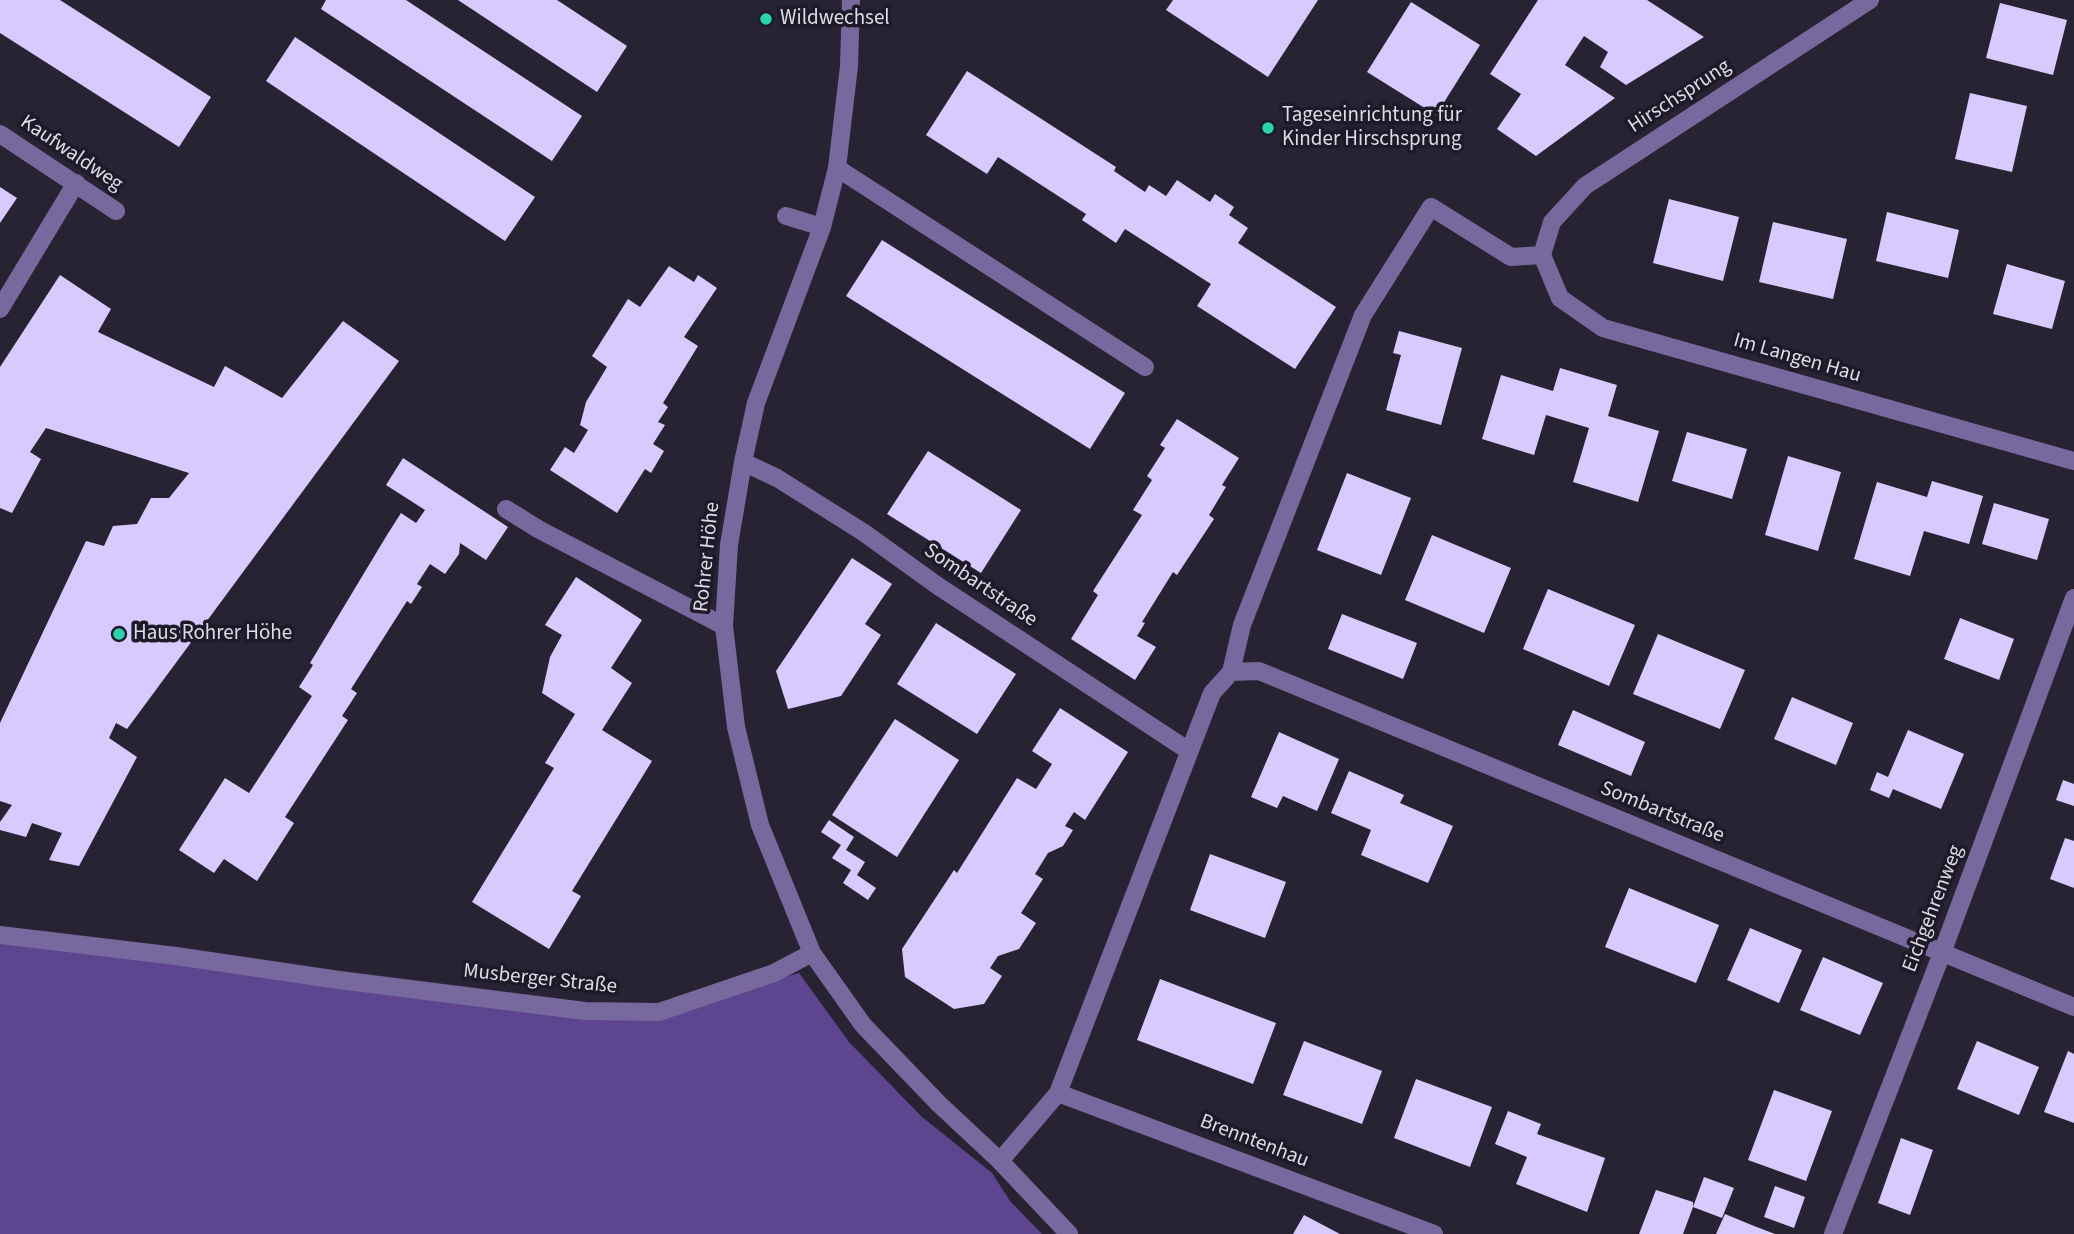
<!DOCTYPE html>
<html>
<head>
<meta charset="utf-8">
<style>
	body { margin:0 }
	canvas { display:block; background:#272333 }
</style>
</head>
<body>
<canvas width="2074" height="1234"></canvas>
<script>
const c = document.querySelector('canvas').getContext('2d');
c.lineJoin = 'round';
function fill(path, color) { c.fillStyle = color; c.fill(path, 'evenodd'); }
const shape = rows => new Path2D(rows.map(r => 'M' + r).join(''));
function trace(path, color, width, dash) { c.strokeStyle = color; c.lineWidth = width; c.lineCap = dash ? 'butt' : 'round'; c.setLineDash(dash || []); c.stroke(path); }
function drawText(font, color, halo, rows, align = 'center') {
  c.font = font + ' "Source Sans 3",sans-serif'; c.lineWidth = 7; c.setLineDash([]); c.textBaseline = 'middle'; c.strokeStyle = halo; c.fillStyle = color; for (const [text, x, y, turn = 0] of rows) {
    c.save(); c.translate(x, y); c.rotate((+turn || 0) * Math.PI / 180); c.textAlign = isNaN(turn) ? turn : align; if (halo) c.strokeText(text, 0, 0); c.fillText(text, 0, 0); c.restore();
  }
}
fill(shape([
	[0,935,659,1012,799,973,849,1042,922,1117,992,1173,1010,1201,1042,1234,0,1234]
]), '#5d4590');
fill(shape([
	[0,0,60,0,211,97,179,147,0,33],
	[326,0,406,0,582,116,552,161,321,9],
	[458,0,557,0,627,46,597,92],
	[1173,0,1318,0,1268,77,1166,10],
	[1538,0,1647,0,1704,37,1626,85,1600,67,1608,52,1584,36,1565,65,1615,98,1536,156,1497,129,1521,94,1490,74],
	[1411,2,1480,45,1436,115,1367,72],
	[2000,3,2067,20,2053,75,1986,58],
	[295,37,535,197,505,241,266,81],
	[967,71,1116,167,1114,171,1145,192,1149,185,1166,196,1177,180,1210,202,1215,194,1234,207,1229,215,1248,228,1238,243,1336,307,1295,369,1197,306,1211,284,1125,229,1116,243,1082,220,1086,214,998,157,987,174,926,135],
	[1970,93,2027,106,2012,172,1955,159],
	[0,187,17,198,0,223],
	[1669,199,1739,217,1723,281,1653,263],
	[1887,212,1959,230,1948,278,1876,261],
	[1773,222,1847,239,1833,299,1759,282],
	[882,240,1125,393,1090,449,846,296],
	[2007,264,2065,281,2052,329,1993,314],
	[669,266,694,282,698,275,717,288,684,337,698,346,663,403,668,407,658,422,665,425,653,444,664,451,651,473,645,469,617,513,550,470,565,447,574,453,588,430,580,425,586,402,607,367,592,356,628,299,640,307],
	[60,275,111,309,98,332,214,387,225,366,282,398,343,321,399,361,127,729,116,723,109,738,137,757,79,866,49,860,62,833,32,823,26,837,0,830,0,822,12,805,0,801,0,723,86,541,104,546,113,526,137,524,151,498,169,498,189,473,46,428,30,452,41,459,12,513,0,508,0,367],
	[1399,331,1462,348,1441,425,1386,410,1401,355,1393,353],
	[1560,368,1617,385,1608,416,1659,431,1638,502,1573,482,1589,428,1546,415,1534,455,1482,439,1501,375,1553,391],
	[1177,419,1239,458,1222,485,1226,487,1209,515,1214,519,1177,575,1173,572,1142,622,1145,623,1137,636,1156,647,1135,680,1071,639,1098,595,1093,591,1142,515,1133,510,1152,480,1147,476,1165,448,1160,445],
	[1687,432,1747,449,1732,499,1672,481],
	[928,451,1021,510,981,573,887,514],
	[1788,456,1841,472,1818,551,1765,535],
	[403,458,508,527,486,560,460,543,459,554,445,574,430,564,417,584,422,587,411,604,407,601,351,689,357,693,342,716,348,720,285,817,294,823,257,881,224,859,214,873,179,850,225,778,249,793,312,696,299,687,313,665,310,663,387,535,401,513,416,523,425,510,386,485],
	[1347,473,1411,498,1381,575,1317,550],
	[1932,481,1983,496,1969,544,1924,531,1910,576,1854,559,1877,482,1927,497],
	[1994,503,2049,519,2037,560,1982,544],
	[1432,535,1511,568,1484,633,1405,600],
	[852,558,892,584,865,624,881,635,841,696,788,709,776,671],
	[576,577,642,620,611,668,632,683,602,730,652,761,572,891,581,896,549,949,472,902,554,768,545,763,575,714,542,693,550,657,562,635,545,625],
	[1548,589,1635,625,1609,686,1523,649],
	[1342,614,1417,643,1403,679,1328,649],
	[1960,618,2014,639,1999,680,1944,659],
	[936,623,1016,674,977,734,897,684],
	[1658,634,1745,670,1720,729,1633,694],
	[1792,697,1853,723,1836,765,1774,739],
	[1060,708,1128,752,1085,820,1074,812,1065,826,1073,830,1063,846,1048,853,1035,874,1043,879,1021,913,1036,923,1019,949,998,956,990,968,1002,976,984,1004,954,1009,905,977,902,949,954,870,957,873,1017,778,1036,789,1052,764,1032,751],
	[1573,710,1645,742,1631,776,1558,745],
	[895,719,959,760,897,857,832,815],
	[1908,730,1964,754,1941,809,1893,789,1889,798,1870,790,1877,772,1888,777],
	[1279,732,1339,759,1317,811,1283,796,1277,808,1251,797],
	[1349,771,1404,795,1400,803,1453,826,1428,883,1361,855,1371,830,1331,813],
	[2063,780,2074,784,2074,806,2056,800],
	[829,820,854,837,846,850,865,862,857,875,876,888,868,900,843,883,851,870,832,858,841,845,821,832],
	[2065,838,2074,841,2074,888,2050,879],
	[1210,854,1286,882,1265,938,1190,910],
	[1629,888,1719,925,1696,983,1605,947],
	[1750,928,1802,950,1779,1003,1727,980],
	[1823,957,1883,983,1860,1035,1800,1010],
	[1160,979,1276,1023,1253,1084,1137,1040],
	[1304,1041,1382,1071,1362,1124,1283,1095],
	[1977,1041,2039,1067,2019,1115,1957,1089],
	[2068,1051,2074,1054,2074,1123,2044,1112],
	[1416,1079,1492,1107,1470,1167,1394,1138],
	[1774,1090,1832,1111,1806,1181,1748,1160],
	[1508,1111,1541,1124,1537,1134,1605,1158,1587,1212,1516,1184,1527,1157,1495,1144],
	[1901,1138,1933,1150,1910,1215,1878,1203],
	[1704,1177,1734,1188,1722,1218,1693,1207,1683,1234,1639,1234,1656,1190,1693,1202,1693,1207],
	[1775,1186,1805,1197,1794,1228,1764,1217],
	[1725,1214,1754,1226,1775,1234,1716,1234],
	[1304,1215,1340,1234,1293,1234]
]), '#d7cafe');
trace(shape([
	[851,0,849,66,837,168,822,227,756,403,743,462,729,545,724,626,736,727,760,825,812,953,863,1025,939,1104,1000,1161,1069,1234],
	[0,134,116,211],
	[837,168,1145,367],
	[786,216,822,227],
	[1542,255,1560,298,1603,328,2074,461],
	[1542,255,1552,222,1585,186,1870,0],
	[0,309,76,183],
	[743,462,777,478,863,532,938,586,1189,751],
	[506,509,538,529,724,626],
	[1231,672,1242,625,1363,315,1431,207,1511,257,1542,255],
	[0,935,176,956,339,980,585,1011,659,1012,774,973,812,953],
	[1058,1093,1434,1234],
	[1000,1161,1058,1093,1212,693,1231,672,1259,671,2074,1007],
	[1833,1234,1942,953,2074,598]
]), '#77699d', 18);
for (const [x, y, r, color] of [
	[766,19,7,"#2ad5ac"],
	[1268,128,7,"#2ad5ac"],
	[119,634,7,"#2ad5ac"]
]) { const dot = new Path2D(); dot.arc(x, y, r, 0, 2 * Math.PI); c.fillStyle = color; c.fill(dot); trace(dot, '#1e1a29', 2.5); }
drawText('21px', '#dddbe6', '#1e1a29', [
	["Wildwechsel",780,19],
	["Tageseinrichtung für",1282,116],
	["Kinder Hirschsprung",1282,140],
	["Haus Rohrer Höhe",133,634]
], 'left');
drawText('21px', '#dddbe6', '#1e1a29', [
	["Hirschsprung",1680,97,-33],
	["Kaufwaldweg",71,154,34],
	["Im Langen Hau",1797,359,16],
	["Rohrer Höhe",708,557,-84],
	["Sombartstraße",980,586,34],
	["Sombartstraße",1662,813,22],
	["Eichgehrenweg",1934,909,-69],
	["Musberger Straße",540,980,6],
	["Brenntenhau",1254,1142,21]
]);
</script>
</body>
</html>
